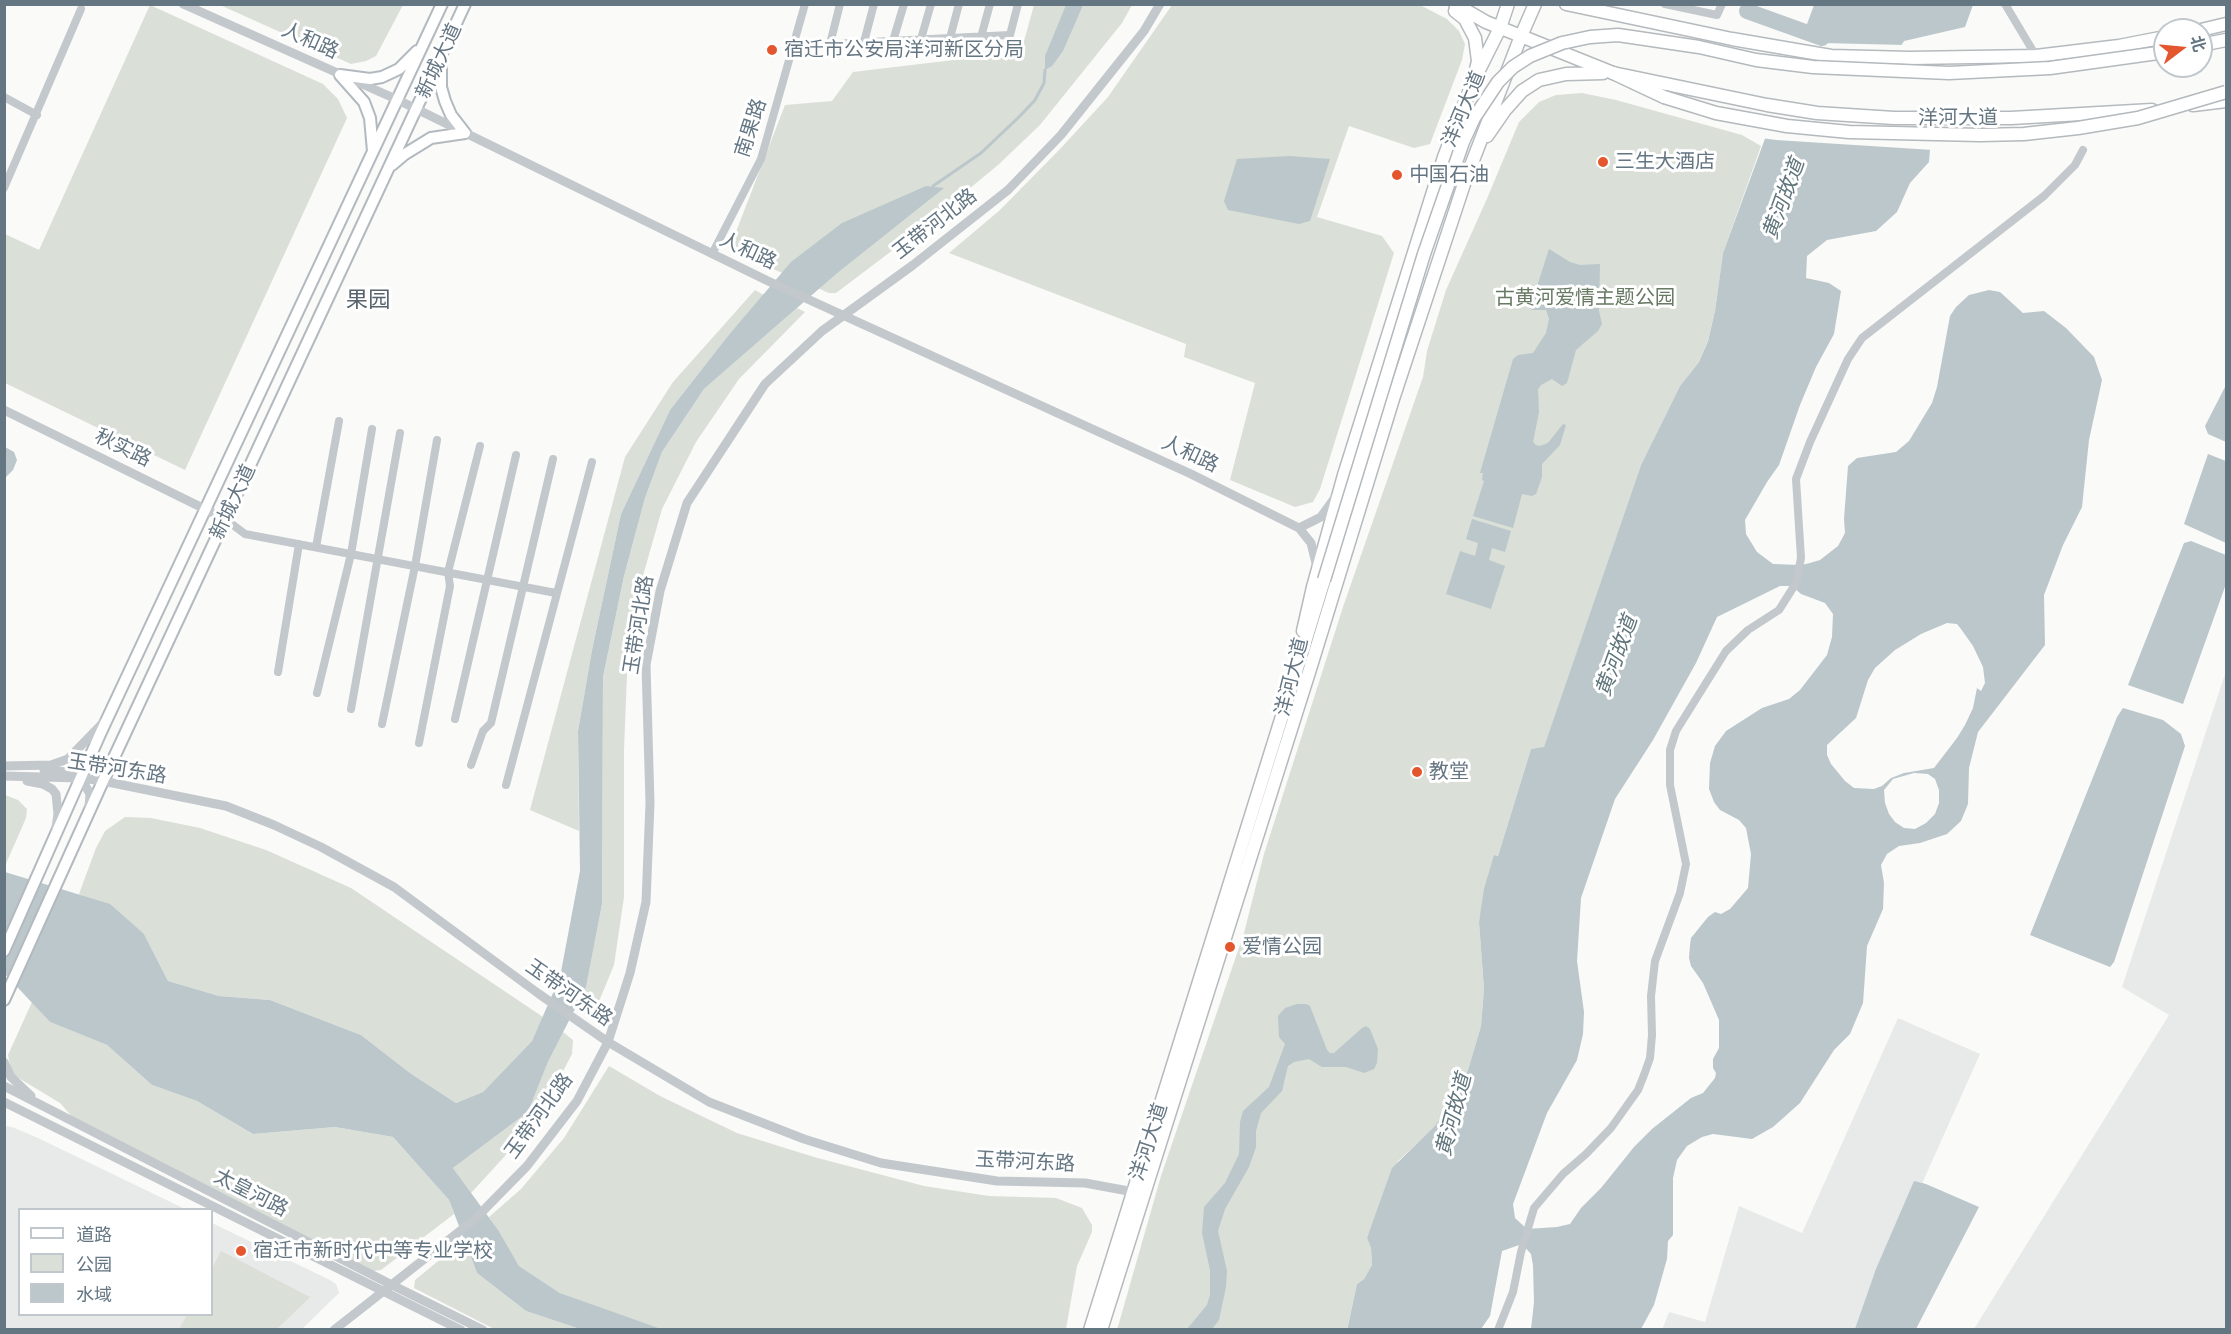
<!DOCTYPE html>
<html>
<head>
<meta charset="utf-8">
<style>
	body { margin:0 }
	#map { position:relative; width:2231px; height:1334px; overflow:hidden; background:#fafaf8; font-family:Quicksand,"Noto Sans SC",sans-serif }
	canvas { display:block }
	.frame { position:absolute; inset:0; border:6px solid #657683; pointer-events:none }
	.legend { position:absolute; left:18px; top:1208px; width:195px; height:108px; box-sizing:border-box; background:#fff; border:2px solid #c1c8cd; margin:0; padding:8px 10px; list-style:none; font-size:18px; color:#657683 }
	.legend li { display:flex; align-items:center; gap:12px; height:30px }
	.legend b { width:30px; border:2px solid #c1c8cd }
	.north { position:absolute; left:2153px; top:18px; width:60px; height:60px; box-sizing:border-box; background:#fff; border:2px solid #c1c8cd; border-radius:50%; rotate:74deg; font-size:16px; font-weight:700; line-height:24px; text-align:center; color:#657683 }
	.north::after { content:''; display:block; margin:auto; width:21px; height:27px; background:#e4572e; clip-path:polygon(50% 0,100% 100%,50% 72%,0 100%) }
</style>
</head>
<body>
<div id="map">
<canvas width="2231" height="1334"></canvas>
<div class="frame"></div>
<ul class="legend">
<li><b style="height:8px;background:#fff"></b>道路</li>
<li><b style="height:16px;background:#dadfd7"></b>公园</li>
<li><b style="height:16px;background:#bbc7cb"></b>水域</li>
</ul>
<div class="north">北</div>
</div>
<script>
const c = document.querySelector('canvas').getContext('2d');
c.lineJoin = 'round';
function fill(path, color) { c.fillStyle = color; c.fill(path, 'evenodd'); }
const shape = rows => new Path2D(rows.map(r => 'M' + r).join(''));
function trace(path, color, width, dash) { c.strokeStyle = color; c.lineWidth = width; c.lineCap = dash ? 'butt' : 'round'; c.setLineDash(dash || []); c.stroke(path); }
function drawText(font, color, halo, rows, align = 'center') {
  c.font = font + ' Quicksand,"Noto Sans SC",sans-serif'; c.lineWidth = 6; c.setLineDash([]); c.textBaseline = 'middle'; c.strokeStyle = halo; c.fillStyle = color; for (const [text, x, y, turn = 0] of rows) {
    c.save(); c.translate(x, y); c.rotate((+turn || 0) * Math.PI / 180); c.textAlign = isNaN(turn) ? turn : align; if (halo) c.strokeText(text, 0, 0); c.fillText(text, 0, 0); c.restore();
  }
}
fill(shape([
	[2226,671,2226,1329,1974,1329,2169,1015,2122,987],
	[1898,1018,1980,1054,1857,1329,1662,1330,1669,1312,1705,1322,1739,1206,1802,1233],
	[5,1126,12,1127,38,1138,185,1209,20,1210,20,1314,212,1314,212,1223,330,1280,336,1284,339,1293,302,1329,5,1330]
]), '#e8e9e9');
fill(shape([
	[150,5,323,84,338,99,347,118,185,470,5,383,5,234,39,250],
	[220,5,403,5,376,56,366,61,351,64],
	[1034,5,1132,5,1122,23,1040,125,998,165,918,231,836,293,829,293,729,250,785,105,832,101,853,72,1021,52],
	[1172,5,1420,5,1447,19,1459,31,1465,44,1462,60,1430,144,1414,148,1349,126,1317,217,1382,236,1394,253,1320,489,1313,502,1295,507,1230,480,1255,383,1184,357,1186,344,949,253,1000,210,1060,149,1108,97],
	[1582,93,1616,100,1742,135,1761,146,1723,253,1715,311,1708,340,1699,362,1680,386,1641,465,1544,748,1531,749,1498,856,1495,855,1479,922,1484,989,1481,1026,1468,1070,1455,1100,1434,1128,1398,1161,1367,1238,1371,1248,1372,1265,1364,1279,1357,1284,1347,1329,1117,1330,1161,1176,1244,933,1264,854,1343,607,1423,377,1427,351,1446,290,1486,201,1519,122,1539,102,1556,95],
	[755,290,764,295,727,337,670,410,621,514,592,650,578,731,579,831,530,810,625,457,673,382],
	[797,308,805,312,739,379,696,442,662,509,640,586,628,649,624,750,624,897,614,965,595,1011,586,1015,576,1007,586,986,602,904,603,677,624,576,645,498,662,452,704,389],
	[5,795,18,800,27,809,26,818,5,866],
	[125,817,151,818,200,828,266,850,351,888,543,1017,532,1041,483,1092,456,1103,410,1073,361,1035,270,1000,219,996,168,981,144,934,79,894,96,848,105,831],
	[32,1002,50,1022,107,1045,152,1085,197,1101,253,1134,335,1127,393,1137,449,1200,454,1214,381,1270,372,1271,76,1121,60,1103,12,1074,8,1055],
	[563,1032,573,1040,572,1054,537,1121,471,1193,453,1168,528,1112,548,1062],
	[609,1066,660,1096,737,1133,814,1157,924,1186,989,1196,1056,1198,1082,1208,1092,1225,1092,1232,1077,1266,1066,1329,661,1330,560,1293,519,1266,489,1217,521,1189,564,1138],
	[464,1240,477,1273,526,1311,580,1329,494,1329,414,1288,415,1280],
	[221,1251,310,1297,277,1329,179,1329,187,1315,212,1314,212,1269]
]), '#dadfd7');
fill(shape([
	[1066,5,1083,5,1063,51,1052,66,1045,70,1045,56],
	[1814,5,1973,5,1965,27,1904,41,1877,85,1932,124,1929,162,1910,183,1897,212,1876,231,1827,240,1807,256,1806,278,1829,283,1841,291,1834,334,1816,367,1800,405,1779,465,1767,482,1745,520,1746,534,1757,552,1773,564,1801,565,1810,563,1820,560,1838,546,1845,533,1844,519,1848,466,1857,458,1896,452,1909,441,1932,403,1937,387,1950,316,1956,307,1969,295,1989,290,2000,292,2023,313,2044,311,2066,328,2094,357,2102,380,2089,440,2082,507,2063,545,2044,595,2045,645,1978,732,1969,768,1968,804,1961,821,1947,834,1920,843,1899,846,1887,854,1881,865,1884,883,1883,909,1867,946,1863,1003,1850,1034,1834,1050,1800,1103,1773,1127,1752,1139,1713,1134,1702,1137,1687,1146,1677,1160,1673,1178,1673,1235,1668,1241,1667,1259,1654,1305,1641,1329,1531,1329,1534,1302,1533,1265,1531,1254,1522,1244,1502,1251,1490,1316,1481,1329,1347,1330,1357,1284,1364,1279,1372,1265,1371,1248,1367,1238,1392,1168,1434,1127,1455,1100,1468,1070,1481,1026,1484,989,1479,922,1484,889,1494,855,1498,856,1531,749,1544,747,1641,465,1680,386,1699,362,1708,341,1715,311,1723,253],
	[1780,586,1792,586,1801,594,1825,603,1833,614,1832,637,1827,655,1800,690,1789,699,1762,708,1726,731,1715,746,1710,763,1709,789,1714,802,1720,810,1739,820,1746,828,1751,854,1748,888,1730,909,1721,914,1715,912,1708,917,1691,938,1690,945,1689,958,1691,966,1703,983,1719,1020,1719,1048,1713,1059,1713,1068,1716,1073,1715,1078,1703,1093,1691,1098,1652,1129,1634,1147,1601,1188,1581,1208,1570,1224,1557,1227,1527,1229,1515,1218,1513,1204,1547,1113,1577,1060,1583,1034,1584,1012,1577,961,1581,898,1615,799,1653,740,1696,663,1717,617],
	[1947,623,1957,624,1961,629,1973,646,1983,667,1985,683,1981,691,1977,688,1973,708,1965,725,1957,738,1934,768,1904,773,1891,778,1882,786,1874,789,1854,788,1845,781,1831,764,1827,755,1827,745,1856,718,1868,680,1875,668,1895,650,1921,634],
	[1914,773,1928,774,1935,779,1939,790,1939,803,1935,814,1926,823,1915,829,1904,828,1895,822,1889,814,1885,803,1884,790,1893,779],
	[1289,156,1330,159,1310,221,1299,224,1228,210,1224,201,1237,159],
	[926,186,944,188,836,274,704,389,662,452,645,498,624,576,603,677,602,904,586,987,548,1062,528,1112,453,1168,498,1230,519,1266,560,1293,661,1329,580,1329,526,1311,477,1273,449,1200,393,1137,335,1127,253,1134,197,1101,152,1085,107,1045,50,1022,5,974,5,872,110,904,144,934,168,981,219,996,270,1000,361,1035,410,1073,456,1103,483,1092,532,1041,560,977,580,871,578,731,592,650,621,514,670,410,727,337,791,262,842,223],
	[1549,249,1570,262,1580,265,1600,264,1599,311,1602,324,1598,331,1576,350,1567,383,1562,386,1552,379,1541,385,1538,389,1539,412,1533,442,1536,445,1540,446,1548,443,1563,424,1566,425,1560,445,1542,464,1542,477,1536,494,1532,496,1522,494,1513,528,1473,516,1484,481,1482,480,1483,473,1480,473,1513,359,1518,355,1533,353,1546,333,1549,319,1546,310,1532,310,1530,308],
	[2226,385,2226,442,2208,434,2205,426],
	[5,447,14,452,17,460,13,470,5,478],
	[2208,454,2226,461,2226,543,2184,524],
	[1472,519,1511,531,1505,552,1492,548,1489,560,1505,566,1491,609,1446,594,1460,551,1475,556,1478,543,1466,539],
	[2191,541,2226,555,2226,584,2183,704,2128,685,2184,543],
	[2123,708,2163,720,2181,734,2185,746,2114,962,2110,967,2030,935,2117,717],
	[1297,1004,1306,1004,1310,1006,1327,1050,1330,1053,1334,1053,1362,1028,1366,1026,1370,1029,1378,1049,1377,1063,1374,1069,1364,1073,1346,1067,1322,1067,1309,1059,1294,1062,1288,1066,1282,1091,1261,1113,1256,1131,1256,1147,1249,1167,1225,1209,1218,1231,1227,1271,1226,1287,1219,1320,1212,1329,1187,1329,1207,1305,1210,1295,1210,1270,1202,1233,1204,1207,1225,1183,1239,1154,1240,1122,1243,1111,1269,1087,1285,1044,1279,1037,1278,1016,1285,1008],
	[1914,1181,1926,1184,1979,1207,1916,1329,1855,1329,1876,1269]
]), '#bbc7cb');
fill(shape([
	[1797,38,1823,43,1905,45,1882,83,1926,85,1939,96,1933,150,1776,140,1761,138]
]), '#fafaf8');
trace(shape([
	[933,186,981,153,1020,116,1035,100,1044,83,1045,70]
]), '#bbc7cb', 3);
trace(shape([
	[1747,11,1822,38]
]), '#bbc7cb', 16);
const secondary = shape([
	[441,59,441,87,445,101,451,115,465,133],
	[340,75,370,79,382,77,399,69,417,51],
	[340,75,364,102,370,118,373,151],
	[392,165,405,154,431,138,465,133],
	[4,951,101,732,442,4],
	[4,1000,103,781,465,4]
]);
const primary = shape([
	[1455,4,1486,22,1613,73,1767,105,1817,113,1894,118,2011,118,2152,110],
	[1566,4,1732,39,1831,56,1910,58,2036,56,2119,46,2165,37],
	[1455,11,1465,19,1475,38,1478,61,1476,70],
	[2201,30,2226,24],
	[2193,105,2226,101],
	[1487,136,1505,110,1522,91,1539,80,1566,74,1603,73],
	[1303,631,1313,587,1344,475,1444,157,1473,82,1500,28,1508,4],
	[1090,1330,1293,681],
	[1101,1330,1311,666,1393,399,1465,181,1521,36,1535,4]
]);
const trunk = shape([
	[2201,45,2226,40],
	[1613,73,1664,97],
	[1290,691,1324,580]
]);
trace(secondary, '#b3babf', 14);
trace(primary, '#b5babe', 15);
trace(trunk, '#b4b9bd', 15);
trace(shape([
	[840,4,830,44,1010,35,1018,4],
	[1665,4,1717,15,1722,4],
	[2005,4,2036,56],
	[981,37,990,4],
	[950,38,959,4],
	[921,39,931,4],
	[893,41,904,4],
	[864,42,874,4],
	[4,97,37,115],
	[4,188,81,9],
	[712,254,761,159,805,4],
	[225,519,245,534,556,593],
	[316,547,339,421],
	[278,672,299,544],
	[317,693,351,554,372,429],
	[351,709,400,433],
	[455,719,516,455],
	[382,724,415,566,437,440],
	[419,743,450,586,448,572,480,446],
	[471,765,483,731,491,723,553,459],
	[506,785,592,462],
	[1498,1330,1513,1292,1521,1252,1534,1208,1563,1174,1586,1154,1611,1128,1638,1090,1644,1075,1650,1058,1652,1035,1651,996,1655,961,1680,893,1686,864,1670,785,1670,750,1676,731,1726,651,1748,630,1779,610,1796,583,1801,558,1796,479,1810,442,1848,359,1862,338,2044,196,2075,165,2083,150]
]), '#c3c8cc', 8);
trace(shape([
	[183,4,398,100,768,281,1191,474,1299,528],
	[4,410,225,519],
	[1317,567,1311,543,1299,528,1321,517,1334,499],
	[4,766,51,765,68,759,103,723],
	[44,770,67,772,81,778,90,794,89,808],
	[4,776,81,778,103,781,226,806,274,825,321,847,394,887,539,994,608,1042,709,1102,804,1139,881,1163,997,1181,1085,1183,1134,1192],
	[27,781,43,784,52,789,56,794,58,814,56,828],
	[4,1062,11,1077,31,1096],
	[4,1086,390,1284,483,1330],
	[4,1102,461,1330],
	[334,1330,474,1220,527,1166,577,1101,608,1042,630,973,646,902,650,803,646,665,660,591,687,503,765,384,822,331,913,265,1008,190,1061,135,1144,31,1160,4]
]), '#c3c8cc', 9);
trace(secondary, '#fff', 10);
trace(primary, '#fff', 12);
trace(trunk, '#fff', 12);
const trunkBridge = shape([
	[1664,97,1716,113,1787,126,1849,132,1980,135,2024,134,2078,128,2138,118,2226,92],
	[1324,580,1424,254,1463,142,1474,118,1498,82,1513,67,1530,56,1562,43,1590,37,1618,35,1699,47,1756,60,1813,67,1949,73,2050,68,2165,52]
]);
trace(trunkBridge, '#b4b9bd', 15, []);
trace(trunkBridge, '#fff', 12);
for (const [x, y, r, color] of [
	[772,50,6,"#e4572e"],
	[1603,162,6,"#e4572e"],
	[1397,175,6,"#e4572e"],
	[1417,772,6,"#e4572e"],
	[1230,947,6,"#e4572e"],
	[241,1251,6,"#e4572e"]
]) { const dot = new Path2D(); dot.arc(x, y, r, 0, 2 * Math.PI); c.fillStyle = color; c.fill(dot); trace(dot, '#fff', 2); }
drawText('20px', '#657683', '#fff', [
	["人和路",310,41,24],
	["新城大道",439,61,-65],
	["洋河大道",1464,109,-67],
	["洋河大道",1958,118],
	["南果路",751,128,-72],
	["玉带河北路",935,224,-38],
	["人和路",748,251,25],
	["秋实路",123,448,26],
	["人和路",1190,454,25],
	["新城大道",233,502,-65],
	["玉带河北路",639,625,-81],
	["洋河大道",1292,677,-76],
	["玉带河东路",117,769,9],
	["玉带河东路",569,993,35],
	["玉带河北路",539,1116,-54],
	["洋河大道",1149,1142,-72],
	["玉带河东路",1025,1162,3],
	["太皇河路",251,1193,27]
]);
drawText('20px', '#657683', '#fff', [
	["宿迁市公安局洋河新区分局",784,50],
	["三生大酒店",1615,162],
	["中国石油",1409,175],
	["教堂",1429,772],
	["爱情公园",1242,947],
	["宿迁市新时代中等专业学校",253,1251]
], 'left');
drawText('20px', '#687a64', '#fff', [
	["古黄河爱情主题公园",1585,298]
]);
drawText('italic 21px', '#60757c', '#fff', [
	["黄河故道",1784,199,-70],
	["黄河故道",1617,656,-70],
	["黄河故道",1454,1115,-75]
]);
drawText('22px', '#57646e', '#fff', [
	["果园",368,300]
]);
</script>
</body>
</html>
